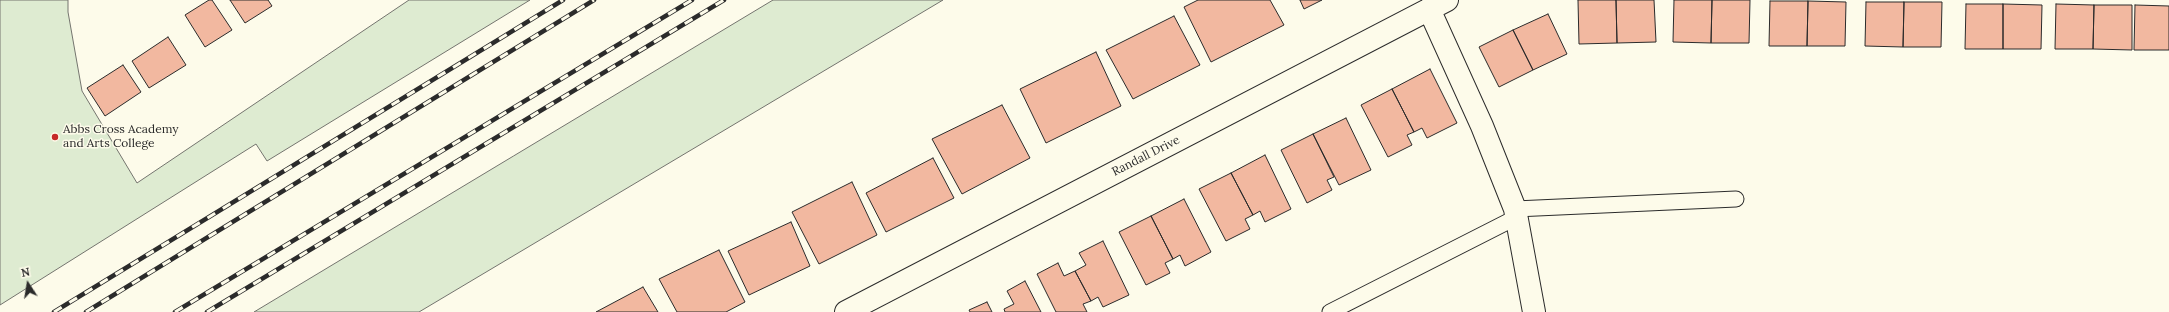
<!DOCTYPE html>
<html>
<head>
<meta charset="utf-8">
<style>
	body { margin:0 }
	#map { position:relative; width:2169px; height:312px; overflow:hidden; background:#fdfbea; font-family:Lora,serif }
	canvas { display:block }
	.north { position:absolute; left:8px; top:264px; width:40px; height:40px; -webkit-text-stroke:3px #fdfbea; paint-order:stroke; rotate:348deg; font-size:11px; font-weight:700; line-height:16px; text-align:center; color:#2b2b2b }
	.north::after { content:''; display:block; margin:auto; width:14px; height:18px; background:#2b2b2b; clip-path:polygon(50% 0,100% 100%,50% 72%,0 100%) }
</style>
</head>
<body>
<div id="map">
<canvas width="2169" height="312"></canvas>
<div class="north">N</div>
</div>
<script>
const c = document.querySelector('canvas').getContext('2d');
c.lineJoin = 'round';
function fill(path, color) { c.fillStyle = color; c.fill(path, 'evenodd'); }
const shape = rows => new Path2D(rows.map(r => 'M' + r).join(''));
function trace(path, color, width, dash) { c.strokeStyle = color; c.lineWidth = width; c.lineCap = dash ? 'butt' : 'round'; c.setLineDash(dash || []); c.stroke(path); }
function drawText(font, color, halo, rows, align = 'center') {
  c.font = font + ' Lora,serif'; c.lineWidth = 3; c.setLineDash([]); c.textBaseline = 'middle'; c.strokeStyle = halo; c.fillStyle = color; for (const [text, x, y, turn = 0] of rows) {
    c.save(); c.translate(x, y); c.rotate((+turn || 0) * Math.PI / 180); c.textAlign = isNaN(turn) ? turn : align; if (halo) c.strokeText(text, 0, 0); c.fillText(text, 0, 0); c.restore();
  }
}
const green = shape([
	[0,0,68,0,68,12,82,91,137,183,409,0,530,0,267,161,256,144,0,305,0,0],
	[773,0,943,0,419,312,254,312,773,0]
]);
fill(green, '#deebd1');
trace(green, '#74746e', 1);
const building = shape([
	[209,0,212,0,232,30,205,47,185,15,209,0],
	[230,0,268,0,272,6,245,23,230,0],
	[1198,0,1270,0,1284,25,1211,62,1184,7,1198,0],
	[1300,0,1322,0,1304,9,1300,0],
	[1578,0,1616,0,1617,43,1579,44,1578,0],
	[1616,0,1654,0,1656,42,1617,43,1616,0],
	[1674,0,1712,0,1711,43,1673,42,1674,0],
	[1712,0,1750,0,1749,43,1711,43,1712,0],
	[1770,1,1808,1,1807,46,1769,46,1770,1],
	[1808,1,1846,2,1845,46,1807,46,1808,1],
	[1866,2,1904,2,1903,47,1865,46,1866,2],
	[1904,2,1942,2,1941,47,1903,47,1904,2],
	[1966,4,2003,4,2003,49,1965,49,1966,4],
	[2003,4,2042,5,2041,49,2003,49,2003,4],
	[2056,4,2094,5,2093,49,2055,49,2056,4],
	[2094,5,2132,5,2132,50,2093,49,2094,5],
	[2135,5,2169,6,2169,50,2134,50,2135,5],
	[1548,14,1567,54,1533,70,1513,30,1548,14],
	[1174,16,1200,65,1133,99,1106,50,1174,16],
	[1513,30,1533,70,1499,87,1479,47,1513,30],
	[168,37,186,65,149,88,132,61,168,37],
	[1096,52,1121,106,1046,143,1020,89,1096,52],
	[123,65,141,92,105,116,87,88,123,65],
	[1430,69,1457,123,1427,138,1422,128,1414,132,1392,89,1430,69],
	[1392,89,1414,132,1407,135,1412,145,1388,157,1361,105,1392,89],
	[1002,105,1030,158,962,194,932,139,1002,105],
	[1346,118,1371,170,1339,185,1313,134,1346,118],
	[1313,134,1334,177,1327,180,1332,190,1307,203,1281,150,1313,134],
	[1265,155,1291,209,1265,222,1260,211,1253,215,1231,173,1265,155],
	[933,158,954,198,886,232,866,193,933,158],
	[1231,173,1253,215,1245,219,1250,229,1226,241,1199,189,1231,173],
	[852,182,877,235,819,264,792,212,852,182],
	[1184,199,1211,252,1185,266,1180,255,1173,259,1151,216,1184,199],
	[1151,216,1173,259,1165,263,1170,273,1146,285,1119,232,1151,216],
	[791,222,810,266,749,295,728,251,791,222],
	[1103,241,1129,295,1103,307,1098,297,1091,301,1075,271,1086,265,1079,253,1103,241],
	[719,250,745,302,726,312,677,312,659,279,719,250],
	[1058,263,1064,276,1075,271,1091,301,1083,304,1087,312,1056,312,1037,274,1058,263],
	[1025,281,1041,312,1005,312,1004,309,1014,304,1007,291,1025,281],
	[643,287,658,312,596,312,643,287],
	[987,302,992,312,970,312,969,310,987,302]
]);
fill(building, '#f2b8a0');
trace(building, '#2b2b2b', 1);
const service = shape([
	[1515,209,1736,199],
	[1330,312,1517,217]
]);
const minor = shape([
	[1429,9,1482,126,1515,209,1534,312],
	[846,312,1447,0]
]);
trace(service, '#2b2b2b', 17);
trace(minor, '#2b2b2b', 24);
trace(service, '#fdfbea', 15);
trace(minor, '#fdfbea', 22);
const rail = shape([
	[54,312,563,0],
	[86,312,594,0],
	[175,312,692,0],
	[207,312,724,0]
]);
trace(rail, '#2b2b2b', 4.5);
trace(rail, '#fdfbea', 3, [9]);
for (const [x, y, r, color] of [
	[55,137,4,"#c62828"]
]) { const dot = new Path2D(); dot.arc(x, y, r, 0, 2 * Math.PI); c.fillStyle = color; c.fill(dot); trace(dot, '#fdfbea', 1.5); }
drawText('12px', '#2b2b2b', '#fdfbea', [
	["Abbs Cross Academy",63,130],
	["and Arts College",63,144]
], 'left');
drawText('12px', '#2b2b2b', '#fdfbea', [
	["Randall Drive",1146,156,-27]
]);
</script>
</body>
</html>
